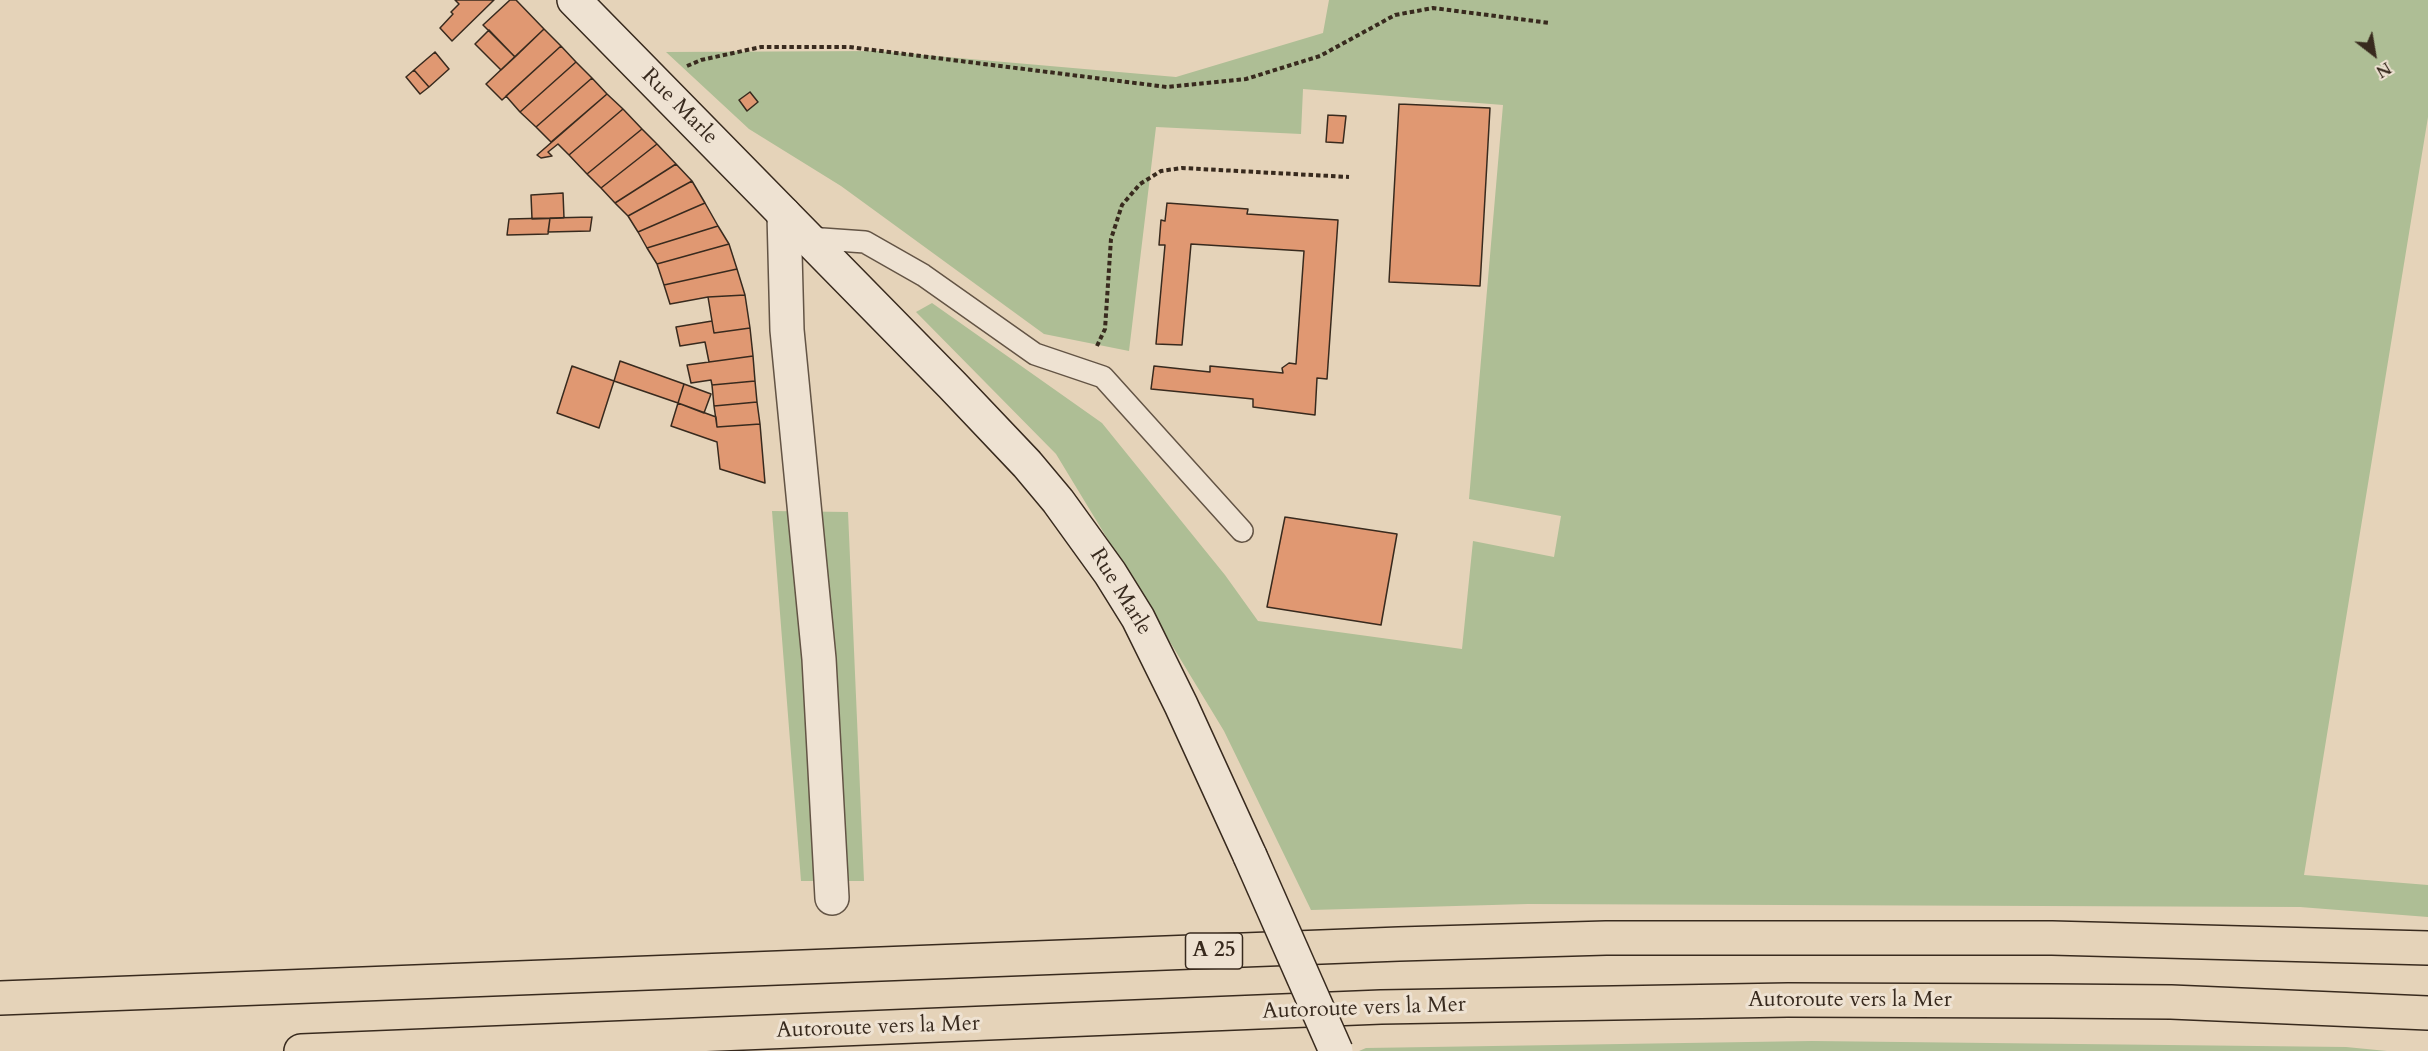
<!DOCTYPE html>
<html>
<head>
<meta charset="utf-8">
<style>
	body { margin:0 }
	#map { position:relative; width:2428px; height:1051px; overflow:hidden; background:#e5d3b9; font-family:Cardo,serif }
	canvas { display:block }
	.north { position:absolute; left:2344px; top:24px; width:60px; height:60px; -webkit-text-stroke:4px #eee2d2; paint-order:stroke; rotate:149deg; font-size:16px; font-weight:700; line-height:24px; text-align:center; color:#382a1e }
	.north::after { content:''; display:block; margin:auto; width:21px; height:27px; background:#382a1e; clip-path:polygon(50% 0,100% 100%,50% 72%,0 100%) }
</style>
</head>
<body>
<div id="map">
<canvas width="2428" height="1051"></canvas>
<div class="north">N</div>
</div>
<script>
const c = document.querySelector('canvas').getContext('2d');
c.lineJoin = 'round';
function fill(path, color) { c.fillStyle = color; c.fill(path, 'evenodd'); }
const shape = rows => new Path2D(rows.map(r => 'M' + r).join(''));
function trace(path, color, width, dash) { c.strokeStyle = color; c.lineWidth = width; c.lineCap = dash ? 'butt' : 'round'; c.setLineDash(dash || []); c.stroke(path); }
function drawText(font, color, halo, rows, align = 'center') {
  c.font = font + ' Cardo,serif'; c.lineWidth = 6; c.setLineDash([]); c.textBaseline = 'middle'; c.strokeStyle = halo; c.fillStyle = color; for (const [text, x, y, turn = 0] of rows) {
    c.save(); c.translate(x, y); c.rotate((+turn || 0) * Math.PI / 180); c.textAlign = isNaN(turn) ? turn : align; if (halo) c.strokeText(text, 0, 0); c.fillText(text, 0, 0); c.restore();
  }
}
fill(shape([
	[1329,0,2428,0,2428,117,2304,875,2428,885,2428,917,2300,907,1528,904,1311,910,1224,731,1056,454,916,312,932,303,1102,423,1225,575,1258,621,1462,649,1473,541,1554,557,1561,516,1469,499,1503,105,1303,89,1301,134,1156,127,1129,351,1044,334,841,186,749,129,666,52,878,51,1176,77,1323,33],
	[772,511,848,512,864,881,801,881],
	[1812,1041,2346,1047,2387,1051,1359,1051,1366,1048]
]), '#aebe95');
const building = shape([
	[455,0,494,0,452,41,440,28,453,14,451,12,459,4,455,0],
	[510,0,516,0,544,29,515,57,483,25,510,0],
	[544,29,561,46,502,100,486,84,544,29],
	[489,30,515,57,501,70,475,44,489,30],
	[561,46,576,62,520,112,506,96,561,46],
	[435,52,449,69,429,87,414,70,435,52],
	[576,62,592,78,536,127,520,112,576,62],
	[414,70,429,87,420,94,406,77,414,70],
	[592,78,607,94,551,142,536,127,592,78],
	[750,92,758,102,747,111,739,100,750,92],
	[607,94,623,109,569,155,558,144,548,152,552,156,541,158,537,155,607,94],
	[1399,104,1490,108,1480,286,1389,282,1399,104],
	[623,109,642,129,587,174,569,155,623,109],
	[1328,115,1346,116,1343,143,1326,142,1328,115],
	[642,129,657,144,601,188,587,174,642,129],
	[657,144,676,164,615,203,601,188,657,144],
	[676,164,692,181,628,216,615,203,676,164],
	[692,181,705,203,638,232,628,216,692,181],
	[563,193,564,218,532,219,531,195,563,193],
	[705,203,718,226,647,248,638,232,705,203],
	[1167,203,1248,209,1247,214,1338,220,1327,379,1317,378,1315,415,1253,407,1253,399,1151,389,1154,366,1210,372,1210,366,1283,373,1282,368,1289,363,1296,364,1304,251,1191,244,1182,345,1156,344,1165,245,1159,245,1161,220,1165,221,1167,203],
	[592,217,590,231,548,232,550,218,592,217],
	[550,218,548,234,507,235,509,219,550,218],
	[718,226,729,244,657,264,647,248,718,226],
	[729,244,737,269,664,285,657,264,729,244],
	[737,269,745,295,708,297,670,304,664,285,737,269],
	[745,295,750,328,714,333,708,297,745,295],
	[712,321,714,333,750,328,753,356,709,362,705,342,680,346,676,327,712,321],
	[753,356,755,381,712,385,711,380,691,383,687,365,753,356],
	[620,361,684,384,678,403,614,381,620,361],
	[572,366,614,381,599,428,557,413,572,366],
	[755,381,757,402,714,406,712,385,755,381],
	[684,384,711,394,704,413,678,403,684,384],
	[757,402,760,424,717,427,714,406,757,402],
	[678,403,716,417,717,427,760,424,765,483,720,469,717,442,671,426,678,403],
	[1285,517,1397,534,1381,625,1267,607,1285,517]
]);
fill(building, '#e09872');
trace(building, '#382a1e', 1.5);
const lane = shape([
	[808,238,865,242,923,275,1035,354,1103,377,1242,531]
]);
const street = shape([
	[784,214,787,330,819,659,832,898]
]);
const secondary = shape([
	[574,0,952,385,1027,464,1058,501,1110,573,1138,618,1181,705,1250,856]
]);
const highway = shape([
	[0,998,1399,944,1606,938,2052,938,2428,948],
	[301,1051,1381,1007,1788,1000,2051,1001,2171,1002,2428,1013]
]);
trace(lane, '#635445', 24);
trace(street, '#635445', 36);
trace(secondary, '#382a1e', 36);
trace(highway, '#382a1e', 36);
trace(shape([
	[687,66,701,60,761,47,849,47,1167,87,1246,79,1320,56,1395,15,1433,8,1550,23],
	[1097,346,1105,329,1111,239,1122,205,1140,184,1161,171,1182,168,1349,177]
]), '#382a1e', 4, [4.5, 3]);
trace(lane, '#eee2d2', 21);
trace(street, '#eee2d2', 33);
trace(secondary, '#eee2d2', 33);
trace(highway, '#e5d3b9', 33);
const secondaryBridge = shape([
	[1250,856,1336,1051]
]);
trace(secondaryBridge, '#382a1e', 36, []);
trace(secondaryBridge, '#eee2d2', 33);
for (const [x, y, w] of [
	[1214,951,57]
]) { const box = new Path2D(); box.roundRect(x - w / 2, y - 18, w, 36, 4.5); c.fillStyle = '#eee2d2'; c.fill(box); trace(box, '#382a1e', 1.5); }
drawText('bold 21px', '#382a1e', null, [
	["A 25",1214,951]
]);
drawText('22px', '#382a1e', '#eee2d2', [
	["Rue Marle",679,107,45],
	["Rue Marle",1120,592,58],
	["Autoroute vers la Mer",1850,1001],
	["Autoroute vers la Mer",1364,1009,-2],
	["Autoroute vers la Mer",878,1028,-2]
]);
</script>
</body>
</html>
